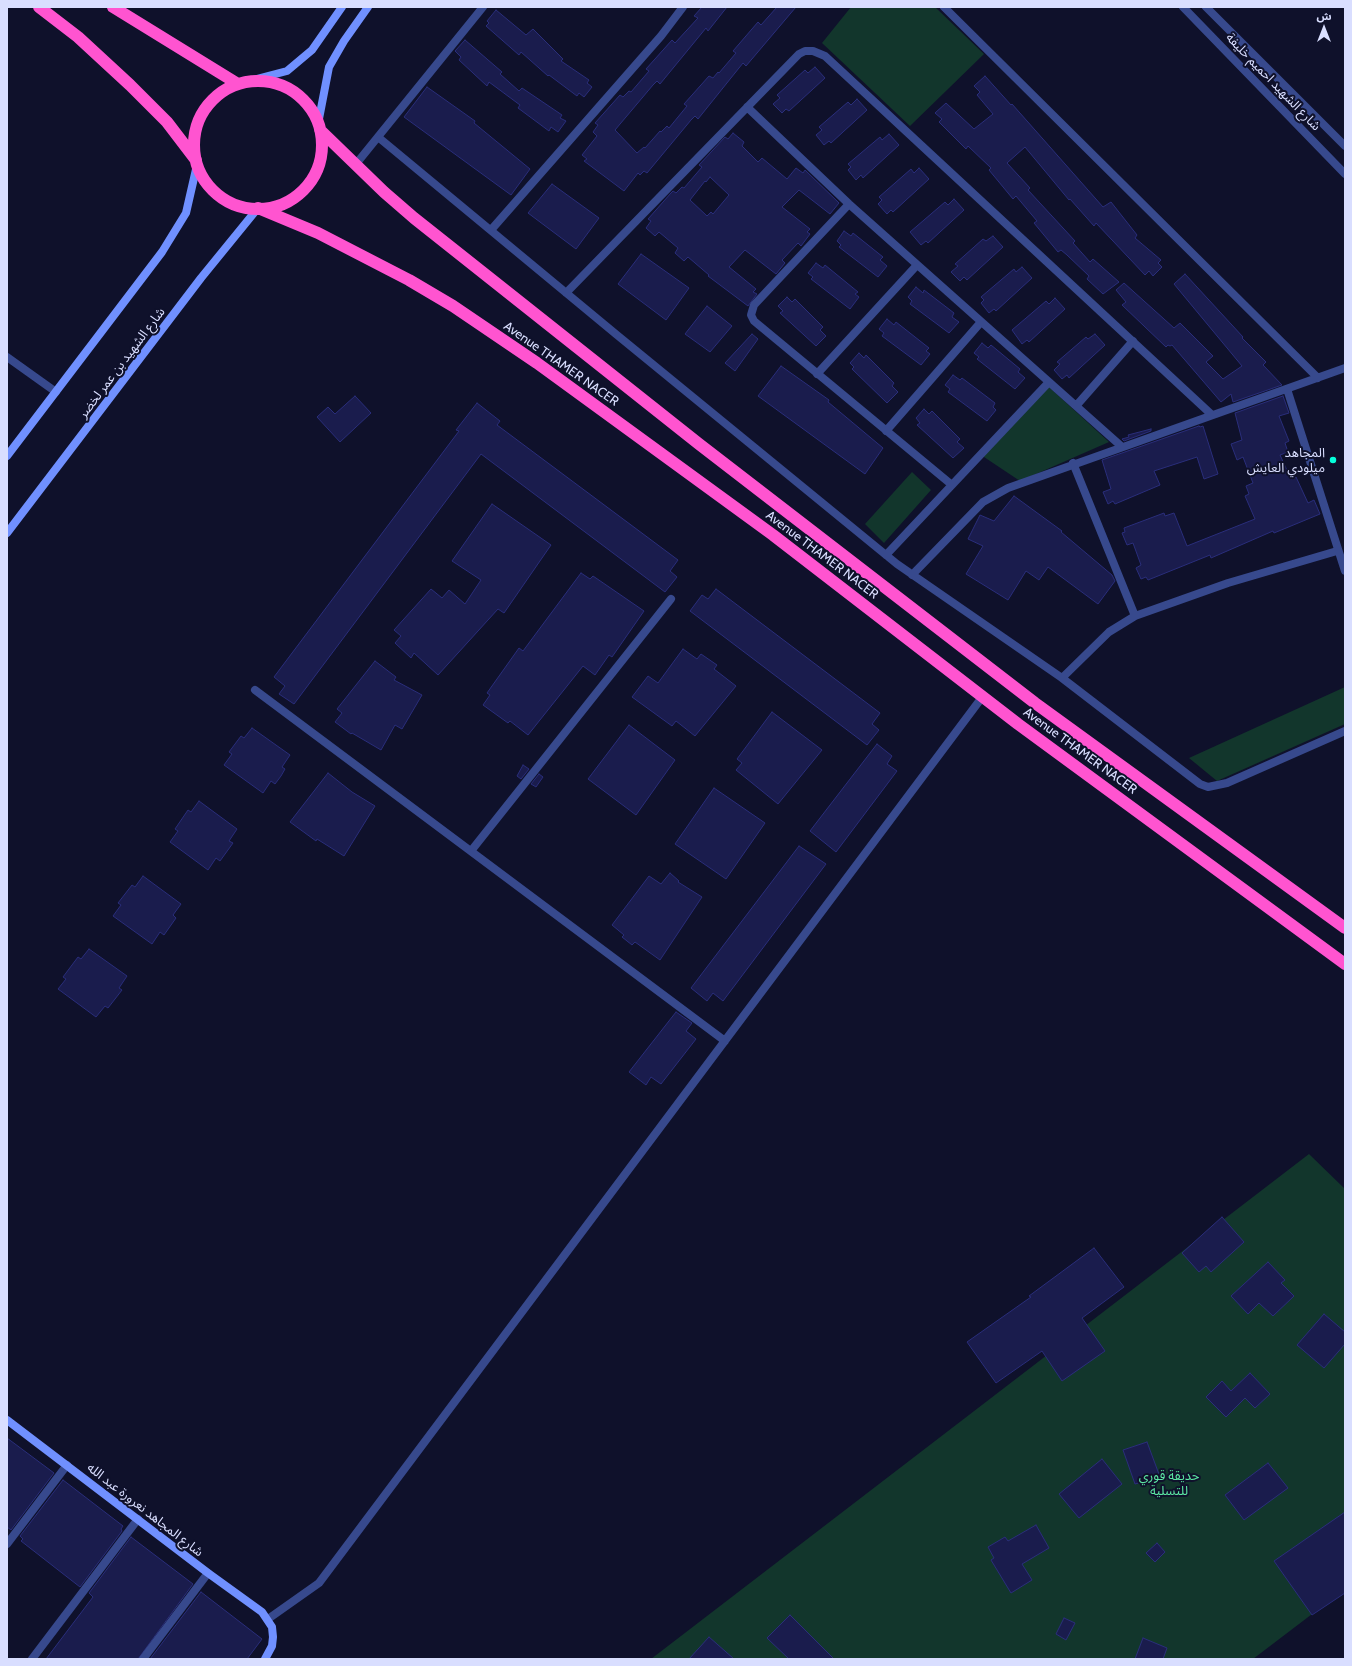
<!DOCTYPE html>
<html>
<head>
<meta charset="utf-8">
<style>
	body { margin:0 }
	#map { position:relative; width:1352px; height:1666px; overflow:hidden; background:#0f112b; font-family:Cabin,"Noto Sans Arabic",sans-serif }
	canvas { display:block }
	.frame { position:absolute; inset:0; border:8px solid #d9deff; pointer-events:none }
	.north { position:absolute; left:1304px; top:8px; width:40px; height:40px; -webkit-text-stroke:3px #0f112b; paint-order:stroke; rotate:0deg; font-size:11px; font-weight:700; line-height:16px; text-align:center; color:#d9deff }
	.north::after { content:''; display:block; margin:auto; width:14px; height:18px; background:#d9deff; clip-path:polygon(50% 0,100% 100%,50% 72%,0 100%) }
</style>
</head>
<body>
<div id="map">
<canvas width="1352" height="1666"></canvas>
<div class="frame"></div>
<div class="north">ش</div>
</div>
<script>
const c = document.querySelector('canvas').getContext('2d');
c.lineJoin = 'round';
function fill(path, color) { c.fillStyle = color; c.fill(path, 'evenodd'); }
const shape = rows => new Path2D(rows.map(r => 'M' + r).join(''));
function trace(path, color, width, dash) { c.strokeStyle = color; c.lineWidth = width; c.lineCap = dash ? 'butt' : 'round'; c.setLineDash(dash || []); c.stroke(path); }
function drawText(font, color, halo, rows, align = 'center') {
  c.font = font + ' Cabin,"Noto Sans Arabic",sans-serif'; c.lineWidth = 4; c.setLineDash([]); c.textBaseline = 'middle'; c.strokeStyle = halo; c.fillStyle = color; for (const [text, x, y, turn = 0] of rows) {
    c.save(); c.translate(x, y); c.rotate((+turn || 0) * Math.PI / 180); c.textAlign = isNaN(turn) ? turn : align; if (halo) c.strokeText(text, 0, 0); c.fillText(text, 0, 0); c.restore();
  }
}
fill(shape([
	[851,7,935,7,984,54,910,126,822,43],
	[1049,387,1109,442,1020,481,981,455],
	[912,472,931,490,884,543,865,524],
	[1345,687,1345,724,1217,781,1189,758],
	[1309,1154,1345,1189,1345,1589,1253,1659,651,1659]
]), '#12362c');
const building = shape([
	[702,7,727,7,708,31,706,28,660,84,657,81,653,85,615,130,637,153,644,147,645,148,660,131,661,132,667,126,669,128,687,106,684,104,709,76,713,78,718,72,719,73,736,53,733,51,758,22,761,25,777,7,796,7,746,66,743,63,698,119,695,116,691,120,647,173,644,171,640,175,638,173,624,191,584,161,587,159,582,155,597,136,593,132,598,125,595,123,620,95,623,97,629,91,631,92,649,71,646,69,672,40,675,43,698,18,694,16,702,7],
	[496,10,526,35,533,29,563,59,561,61,589,80,587,83,592,87,584,97,579,93,577,96,549,75,548,76,521,52,519,55,486,26,489,23,487,21,496,10],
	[465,40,502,72,500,74,519,91,522,88,562,115,560,118,566,121,558,132,551,127,549,131,518,108,520,105,489,82,487,86,459,60,461,57,455,51,465,40],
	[815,67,825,78,789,111,786,109,782,113,773,104,780,98,777,95,805,70,808,73,815,67],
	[985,76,1011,105,1012,104,1103,207,1111,202,1137,235,1135,238,1161,260,1158,263,1162,267,1153,276,1149,271,1145,275,1096,223,1094,226,1070,199,1069,200,1025,147,1007,163,1030,188,1028,190,1075,241,1073,243,1090,262,1093,259,1119,282,1103,294,1087,279,1089,276,1067,255,1061,250,1058,252,1034,223,1037,221,1016,196,1013,199,989,170,991,168,968,146,966,149,939,122,942,119,935,113,946,103,974,129,993,114,977,95,980,92,974,86,985,76],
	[427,87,475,121,474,123,530,169,511,195,404,117,427,87],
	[857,99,867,110,831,143,829,141,824,145,816,135,822,130,819,127,848,102,851,105,857,99],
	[733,133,744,142,742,146,758,162,762,158,787,179,796,168,803,173,805,170,839,203,830,214,799,190,782,207,810,229,807,232,810,234,801,246,798,243,782,260,785,263,776,274,745,250,729,267,756,289,753,292,757,294,748,306,708,276,709,275,688,257,684,261,675,253,678,248,659,232,655,236,646,228,651,221,648,219,671,193,673,191,676,193,682,187,684,188,702,167,699,165,725,137,728,139,733,133],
	[710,177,729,195,713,214,711,212,707,216,690,200,705,181,706,182,710,177],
	[889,134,899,145,863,178,861,175,856,180,848,170,851,167,848,164,880,137,882,140,889,134],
	[919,168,929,179,893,212,891,210,887,214,878,204,882,200,879,197,911,169,914,173,919,168],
	[552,184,599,218,576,249,528,213,552,184],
	[954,199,964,210,928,243,926,241,921,245,910,232,945,202,948,205,954,199],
	[844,231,851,236,853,233,883,257,880,260,887,266,878,277,839,247,841,245,837,241,844,231],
	[993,236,1003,247,967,280,964,277,960,281,951,272,958,266,955,264,983,239,986,241,993,236],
	[641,254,689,288,666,320,618,284,641,254],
	[816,263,823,268,825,265,858,292,855,294,859,297,850,309,811,279,813,277,808,273,816,263],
	[1022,267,1032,278,996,311,994,309,989,313,981,303,984,300,981,297,1014,269,1016,272,1022,267],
	[1185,274,1243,337,1242,338,1266,362,1263,365,1282,385,1233,402,1231,394,1221,402,1172,345,1170,346,1168,345,1166,347,1122,305,1126,302,1116,290,1124,283,1174,328,1180,323,1213,356,1206,362,1223,379,1242,366,1174,284,1185,274],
	[916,287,923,293,924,290,954,313,952,317,959,322,949,333,910,304,912,301,908,297,916,287],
	[787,297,792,302,795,299,823,327,820,330,826,336,816,346,780,313,783,311,778,306,787,297],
	[1055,298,1065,309,1029,342,1027,340,1022,344,1012,330,1046,301,1049,304,1055,298],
	[707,306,732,326,710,352,685,334,707,306],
	[887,319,894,325,896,322,929,348,926,351,930,354,921,365,882,336,884,333,879,329,887,319],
	[752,334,758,339,735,371,725,363,752,334],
	[1095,334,1105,345,1069,378,1067,375,1062,379,1054,370,1060,364,1057,362,1086,337,1088,339,1095,334],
	[982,343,988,348,991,345,1020,369,1018,372,1025,378,1015,389,977,359,979,357,974,353,982,343],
	[859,353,864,358,866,355,894,383,892,386,898,392,887,403,852,369,854,367,850,363,859,353],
	[781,366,829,400,828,402,883,448,865,474,758,396,781,366],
	[953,375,960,380,962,378,995,403,993,407,996,410,987,421,948,392,950,389,945,385,953,375],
	[355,396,371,413,340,442,317,417,328,407,335,414,355,396],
	[1283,396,1289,413,1279,416,1289,441,1285,443,1288,452,1280,455,1291,479,1296,477,1308,503,1314,500,1320,514,1274,533,1273,531,1211,558,1210,555,1148,580,1146,577,1141,579,1136,568,1141,565,1133,543,1127,545,1122,533,1125,532,1124,528,1164,513,1165,516,1174,513,1187,546,1255,519,1245,496,1249,494,1246,486,1253,483,1243,457,1237,460,1231,444,1242,440,1235,413,1283,396],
	[477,403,500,421,497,425,678,560,670,571,677,577,665,592,481,454,294,704,279,694,285,686,274,677,459,431,456,430,477,403],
	[924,409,929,414,932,411,960,439,957,442,964,448,953,458,917,425,920,423,916,418,924,409],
	[1199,426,1200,427,1203,426,1218,474,1204,479,1197,457,1154,471,1160,485,1115,504,1113,501,1108,504,1103,492,1111,489,1102,460,1199,426],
	[1151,429,1151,431,1124,441,1122,439,1129,437,1128,435,1151,429],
	[1014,496,1062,531,1061,532,1112,575,1115,581,1098,604,1048,567,1039,580,1026,571,1008,600,966,574,983,546,968,539,980,515,994,521,1014,496],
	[492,504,551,545,504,613,498,609,438,675,414,653,411,658,395,643,401,636,394,630,431,589,442,598,449,590,465,604,481,580,452,561,492,504],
	[581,573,590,579,593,576,644,611,612,657,609,655,595,675,583,666,528,735,510,721,508,723,483,705,490,695,487,693,519,648,523,651,581,573],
	[716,589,880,713,872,724,879,730,867,745,690,611,702,595,708,599,716,589],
	[683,649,697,659,701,654,717,665,714,669,736,686,695,736,676,721,672,726,632,697,648,676,658,683,683,649],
	[375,661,396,677,394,680,422,695,402,729,395,725,381,750,352,733,351,734,335,722,342,713,337,709,375,661],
	[772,712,822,750,778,804,736,770,742,763,737,759,772,712],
	[629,725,675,760,636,815,588,779,629,725],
	[252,728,290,755,282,767,285,769,281,776,275,784,271,781,263,793,224,765,232,754,229,752,241,736,244,738,252,728],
	[877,744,892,756,887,764,897,771,836,852,810,831,877,744],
	[523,765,529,769,521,779,517,776,523,765],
	[328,773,352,792,375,806,344,856,317,839,316,841,290,822,328,773],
	[539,774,543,777,536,787,531,784,539,774],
	[714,788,765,823,726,879,675,844,714,788],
	[199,801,237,829,229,841,233,843,220,861,216,858,208,870,170,842,178,831,175,829,188,810,191,812,199,801],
	[799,846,826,864,723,1001,713,993,707,1001,691,988,799,846],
	[670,873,679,881,678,882,702,897,660,960,635,942,632,945,622,937,624,935,612,925,649,876,661,884,670,873],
	[143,876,181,904,173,915,176,918,164,935,160,932,152,944,113,916,121,905,118,903,132,885,135,887,143,876],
	[89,949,127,976,119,988,122,990,108,1008,105,1006,96,1017,58,989,66,979,63,977,78,957,81,959,89,949],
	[676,1012,692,1023,686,1031,696,1039,661,1084,651,1077,646,1085,629,1072,676,1012],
	[1222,1217,1244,1242,1211,1272,1206,1266,1199,1272,1182,1253,1222,1217],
	[1094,1248,1124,1287,1082,1318,1105,1351,1062,1381,1042,1351,996,1383,967,1342,1031,1297,1029,1296,1094,1248],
	[1268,1262,1285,1280,1281,1283,1294,1296,1273,1316,1259,1303,1248,1314,1231,1296,1268,1262],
	[1324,1314,1345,1332,1345,1344,1324,1368,1297,1345,1324,1314],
	[1250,1373,1270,1394,1255,1408,1245,1398,1226,1417,1206,1397,1222,1381,1231,1391,1250,1373],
	[7,1438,54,1473,11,1530,7,1527,7,1438],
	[1147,1442,1160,1477,1135,1484,1123,1450,1147,1442],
	[1102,1459,1122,1484,1079,1518,1059,1494,1102,1459],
	[1268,1463,1288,1488,1244,1520,1225,1495,1268,1463],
	[63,1480,123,1526,121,1529,122,1531,80,1587,21,1541,23,1539,20,1536,63,1480],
	[1345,1512,1345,1593,1312,1615,1274,1561,1345,1512],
	[1036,1525,1049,1548,1022,1564,1032,1580,1011,1593,991,1560,994,1558,988,1547,1005,1537,1008,1541,1036,1525],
	[131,1537,193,1584,138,1659,46,1659,93,1597,89,1593,131,1537],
	[1157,1543,1165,1552,1155,1562,1146,1553,1157,1543],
	[201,1592,262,1639,247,1659,150,1659,201,1592],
	[790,1615,834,1659,789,1659,767,1638,790,1615],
	[1064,1618,1075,1623,1066,1640,1056,1634,1064,1618],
	[709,1637,734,1659,689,1659,709,1637],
	[1143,1638,1167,1648,1163,1659,1135,1659,1143,1638]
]);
fill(building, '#1a1c4d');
trace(building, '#2a2e7b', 1);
trace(shape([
	[944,7,1318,378],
	[1183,7,1345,174],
	[1206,7,1345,146],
	[747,107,849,204,1121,446],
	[378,137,617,335,897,564,1062,678,1200,784,1208,787,1227,783,1345,731],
	[356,164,483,7],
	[849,204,754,305,751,315,754,321,952,485],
	[491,230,661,36,683,7],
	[566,293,799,54,805,51,813,51,825,56,1212,415],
	[7,357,56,392],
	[817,374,917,265],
	[1287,389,1345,571],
	[1076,406,1133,341],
	[886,431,981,322],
	[1073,463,1135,616],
	[886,555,1049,382],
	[912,575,983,502,1008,488,1345,368],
	[1062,678,1109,632,1135,616,1228,583,1337,551],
	[255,690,725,1041],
	[471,851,671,599],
	[7,1544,67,1465],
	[268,1619,319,1583,983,696],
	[32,1659,138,1519],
	[143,1659,208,1573]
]), '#37498d', 8);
trace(shape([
	[245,82,287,71,312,50,342,7],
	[318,124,329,67,344,41,368,7],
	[7,456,162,252,186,213,197,165],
	[7,533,201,278,258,208],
	[7,1420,208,1573,262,1612,272,1627,273,1637,272,1646,265,1659]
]), '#7090ff', 8);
trace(shape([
	[39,7,78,37,130,85,167,122,196,160],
	[113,7,238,84],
	'194 145a64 64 0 1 1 128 0a64 64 0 1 1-128 0Z',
	[320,130,384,192,414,218,699,444,1035,703,1345,928],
	[258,208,318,233,409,280,453,306,537,363,773,535,1018,724,1345,964]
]), '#ff54d0', 12);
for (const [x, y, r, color] of [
	[1333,460,4,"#05ffdb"]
]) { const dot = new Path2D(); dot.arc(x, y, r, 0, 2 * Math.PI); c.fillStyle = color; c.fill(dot); trace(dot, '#0f112b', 1.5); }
drawText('13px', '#d9deff', '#0f112b', [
	["شارع الشهيد احميم خليفة",1273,82,46],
	["شارع الشهيد بن عمر لخضر",122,363,-53],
	["Avenue THAMER NACER",561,364,35],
	["Avenue THAMER NACER",822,555,37],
	["Avenue THAMER NACER",1080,751,36],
	["شارع المجاهد نعرورة عبد الله",145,1510,38]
]);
drawText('13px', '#d9deff', '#0f112b', [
	["المجاهد",1325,453],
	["ميلودي العايش",1325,468]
], 'right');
drawText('13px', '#5ce8a3', '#0f112b', [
	["حديقة قوري",1169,1476],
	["للتسلية",1169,1491]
]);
</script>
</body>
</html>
